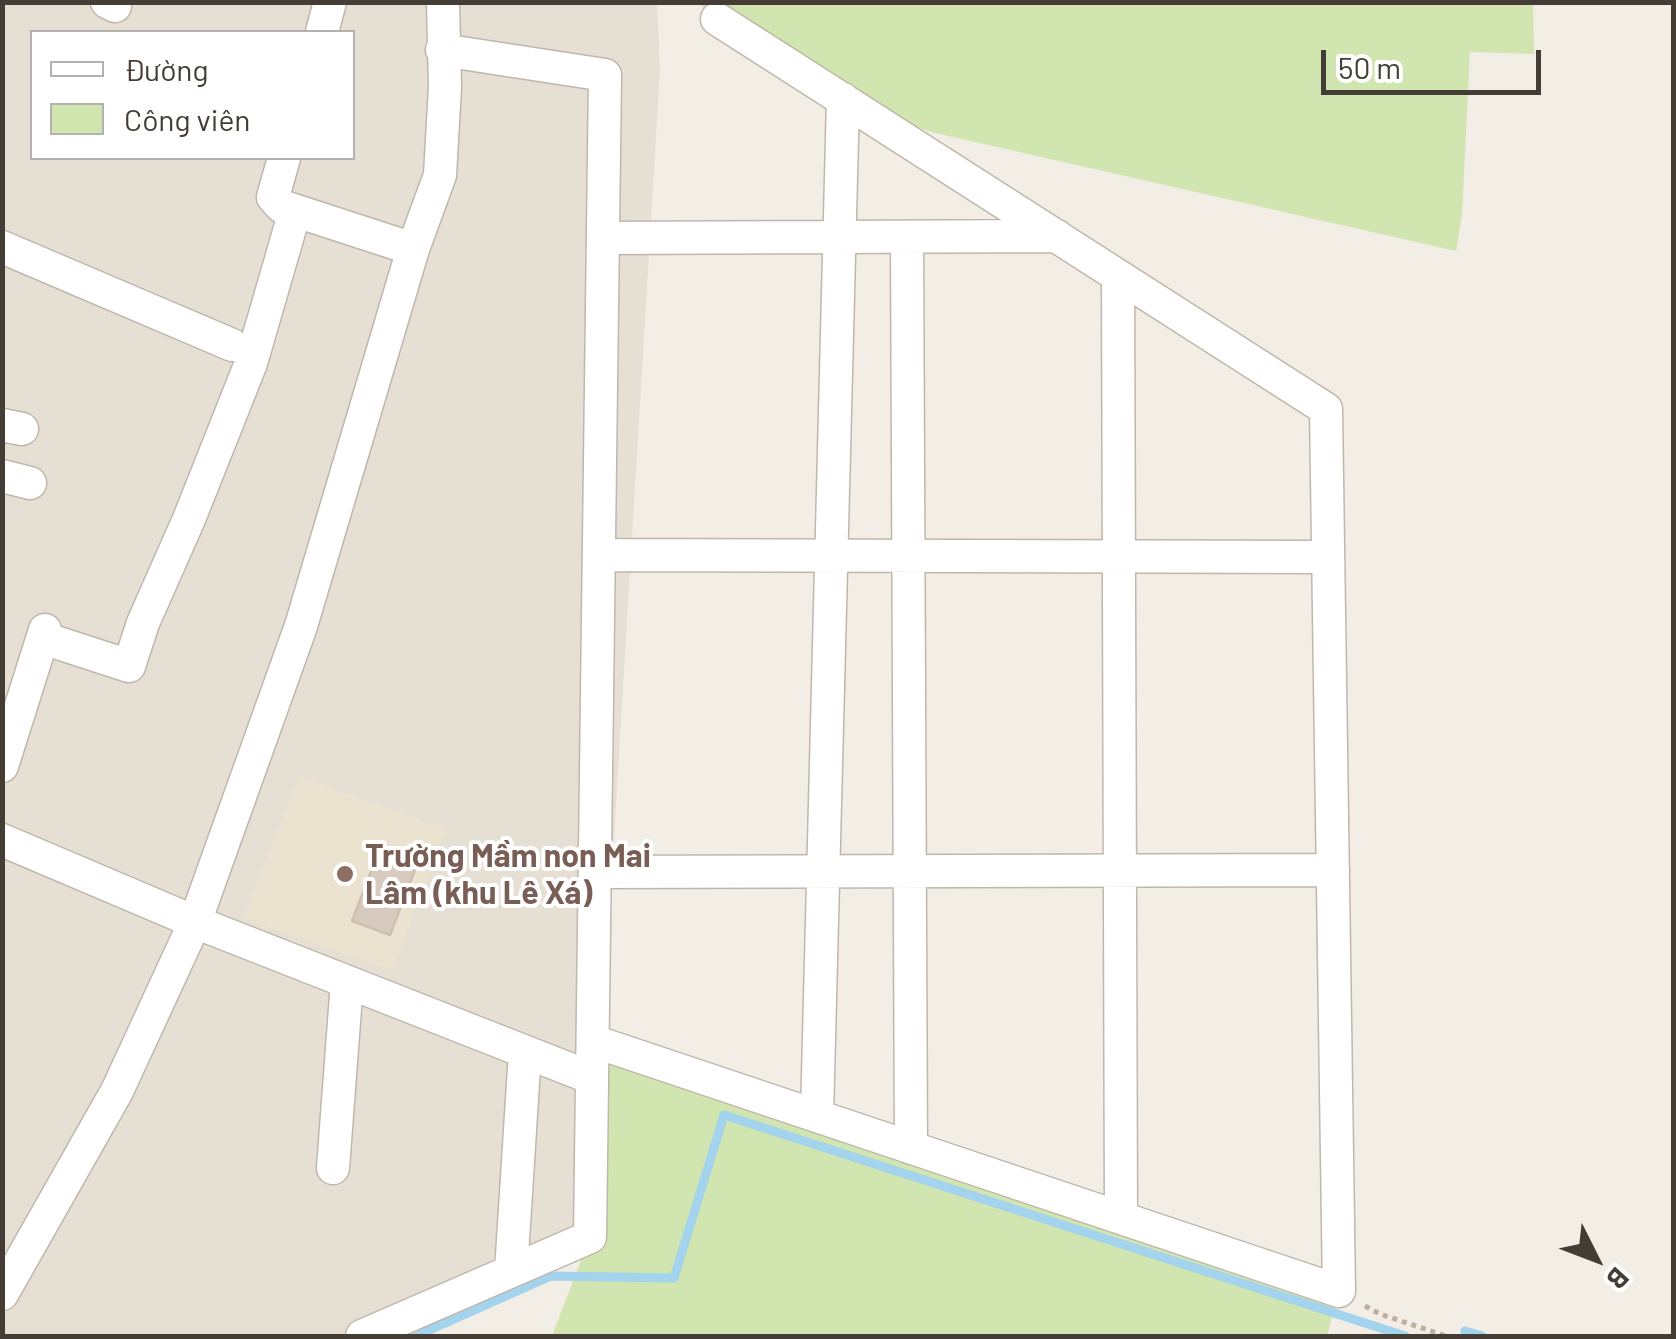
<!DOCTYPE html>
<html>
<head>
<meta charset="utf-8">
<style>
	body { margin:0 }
	#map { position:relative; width:1676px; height:1339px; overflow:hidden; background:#f2ede5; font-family:Barlow,sans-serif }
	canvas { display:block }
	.frame { position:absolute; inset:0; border:5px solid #443d35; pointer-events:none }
	.legend { position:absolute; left:30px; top:30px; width:325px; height:130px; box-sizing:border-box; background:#fff; border:2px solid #b4b1ae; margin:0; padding:12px 18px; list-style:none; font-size:30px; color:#443d35 }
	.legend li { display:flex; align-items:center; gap:20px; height:50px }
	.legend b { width:50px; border:2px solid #b4b1ae }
	.north { position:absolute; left:1546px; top:1209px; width:100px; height:100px; -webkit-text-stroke:8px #fff; paint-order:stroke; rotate:132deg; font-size:28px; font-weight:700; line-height:40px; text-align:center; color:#443d35 }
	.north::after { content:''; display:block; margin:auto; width:35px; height:45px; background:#443d35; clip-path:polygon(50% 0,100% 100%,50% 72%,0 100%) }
	.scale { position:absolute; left:1321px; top:50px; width:220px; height:45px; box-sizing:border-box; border:5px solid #443d35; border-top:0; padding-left:12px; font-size:30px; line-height:35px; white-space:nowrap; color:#443d35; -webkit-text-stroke:8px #fff; paint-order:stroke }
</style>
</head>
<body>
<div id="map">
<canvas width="1676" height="1339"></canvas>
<div class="frame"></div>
<ul class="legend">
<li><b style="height:12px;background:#fff"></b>Đường</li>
<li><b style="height:28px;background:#d0e5af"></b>Công viên</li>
</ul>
<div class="north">B</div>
<div class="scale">50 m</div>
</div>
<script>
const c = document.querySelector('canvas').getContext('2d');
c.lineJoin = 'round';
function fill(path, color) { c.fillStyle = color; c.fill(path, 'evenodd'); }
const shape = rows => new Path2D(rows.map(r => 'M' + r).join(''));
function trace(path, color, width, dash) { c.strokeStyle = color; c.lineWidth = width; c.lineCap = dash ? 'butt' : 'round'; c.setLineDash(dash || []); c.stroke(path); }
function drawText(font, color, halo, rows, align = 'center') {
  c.font = font + ' Barlow,sans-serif'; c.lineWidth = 8; c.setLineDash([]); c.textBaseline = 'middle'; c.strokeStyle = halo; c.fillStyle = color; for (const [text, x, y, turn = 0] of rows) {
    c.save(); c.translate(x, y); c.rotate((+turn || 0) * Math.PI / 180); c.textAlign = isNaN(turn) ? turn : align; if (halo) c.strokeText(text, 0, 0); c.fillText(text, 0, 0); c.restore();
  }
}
fill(shape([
	[3,3,657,3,660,70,590,1237,368,1336,3,1336],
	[32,32,352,32,352,158,32,158]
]), '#e6dfd4');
fill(shape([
	[299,776,446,829,393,971,243,918]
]), '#ebe2d0');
fill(shape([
	[698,3,1533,3,1534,54,1470,52,1462,214,1456,251,931,132,843,99,717,19],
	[593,1041,1339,1291,1327,1336,552,1336,590,1237]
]), '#d0e5af');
trace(shape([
	[1465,1331,1482,1336],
	[416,1336,551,1276,674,1278,724,1115,1405,1336]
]), '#a3d3ed', 9);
const building = shape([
	[380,848,418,862,390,935,352,921,380,848]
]);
fill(building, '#d6cbbe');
trace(building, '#cec0af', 2.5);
const street = shape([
	[107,2,115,6],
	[322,32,330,2],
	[284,158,273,197,281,206,413,249],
	[907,237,911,1148],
	[603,238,1057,236],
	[2,247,232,345],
	[1118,276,1121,1218],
	[2,425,22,429],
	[2,476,30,483],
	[599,555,1328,557],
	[43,638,129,666,143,623,189,519,251,363,295,211],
	[2,766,45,630],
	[2,840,195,922,592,1078],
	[595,872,1333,870],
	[593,1041,1339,1291,1326,409,717,19],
	[817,1116,843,99],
	[333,1168,347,982],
	[511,1271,525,1052],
	[2,1294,117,1091,195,922,301,626,413,249,440,175,445,87,443,2],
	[362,1336,590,1237,605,75,442,50]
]);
trace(street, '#c0b7ab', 35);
trace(shape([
	[1365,1306,1380,1314,1446,1336]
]), '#beaf9a', 5, [5, 5]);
trace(street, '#fff', 32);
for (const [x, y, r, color] of [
	[345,874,10,"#8d6e63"]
]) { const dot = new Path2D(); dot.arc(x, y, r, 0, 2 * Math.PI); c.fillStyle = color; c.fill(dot); trace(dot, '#fff', 4); }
drawText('bold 32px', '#785e54', '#fff', [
	["Trường Mầm non Mai",365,856],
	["Lâm (khu Lê Xá)",365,893]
], 'left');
</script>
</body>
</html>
